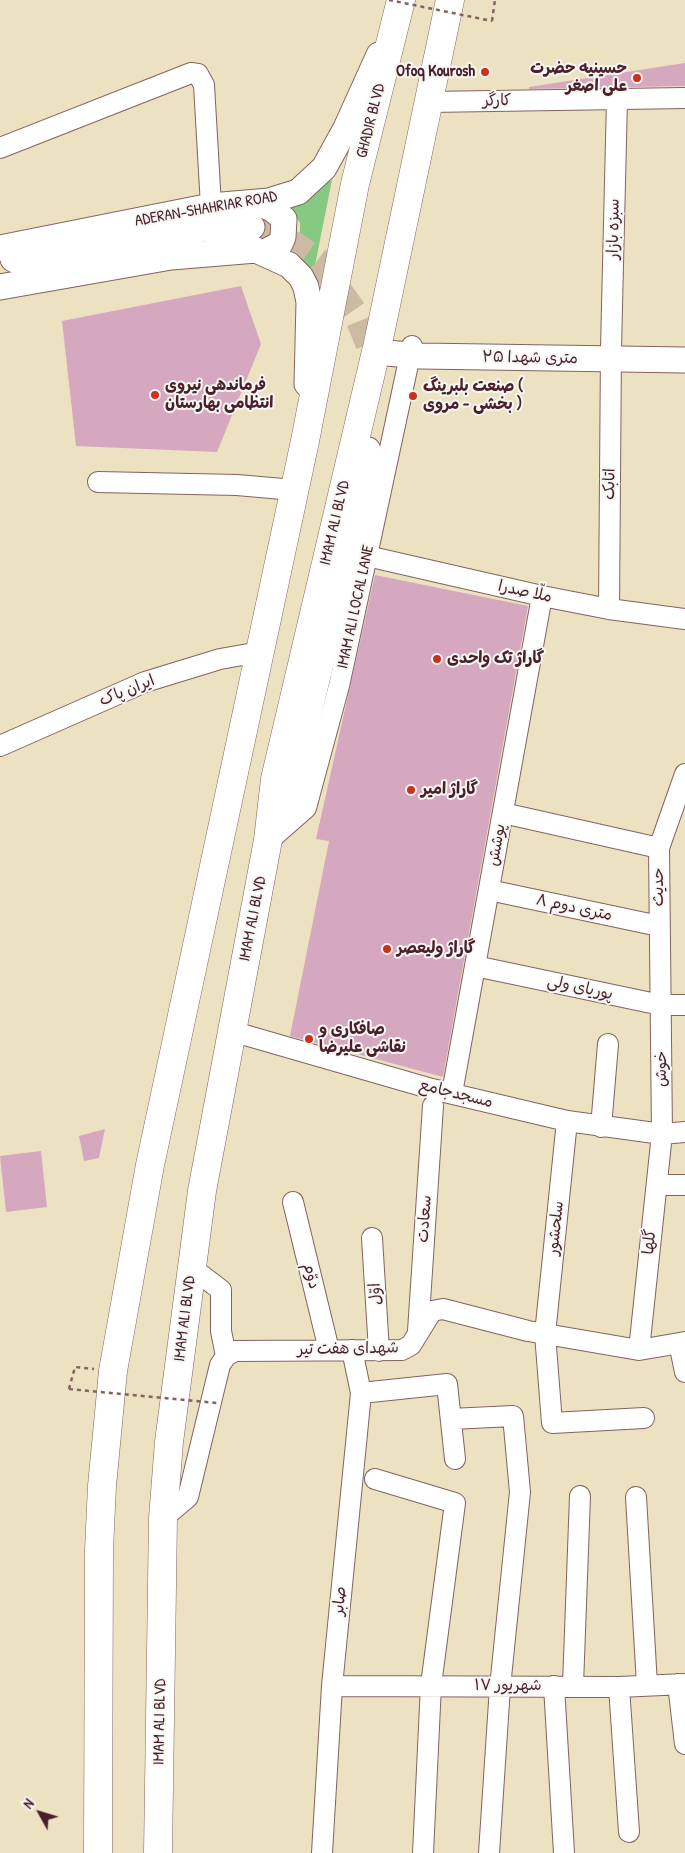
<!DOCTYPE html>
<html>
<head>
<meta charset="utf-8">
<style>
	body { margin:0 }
	#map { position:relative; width:685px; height:1853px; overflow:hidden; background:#ece1c1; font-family:"Patrick Hand",sans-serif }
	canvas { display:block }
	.north { position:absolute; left:15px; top:1788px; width:50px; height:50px; -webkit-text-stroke:4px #f6f6f2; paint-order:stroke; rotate:309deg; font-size:14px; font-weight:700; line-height:20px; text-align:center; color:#4a1f2b }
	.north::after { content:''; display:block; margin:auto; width:18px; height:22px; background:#4a1f2b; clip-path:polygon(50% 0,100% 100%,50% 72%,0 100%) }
</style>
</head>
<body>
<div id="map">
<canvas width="685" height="1853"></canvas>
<div class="north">N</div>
</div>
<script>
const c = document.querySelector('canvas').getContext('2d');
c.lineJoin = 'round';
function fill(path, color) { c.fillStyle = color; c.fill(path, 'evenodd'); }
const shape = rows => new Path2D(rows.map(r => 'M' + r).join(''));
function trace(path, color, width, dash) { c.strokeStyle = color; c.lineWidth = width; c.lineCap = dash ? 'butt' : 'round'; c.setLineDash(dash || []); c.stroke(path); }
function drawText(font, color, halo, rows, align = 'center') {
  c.font = font + ' "Patrick Hand","Playpen Sans Arabic",sans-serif'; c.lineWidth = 4; c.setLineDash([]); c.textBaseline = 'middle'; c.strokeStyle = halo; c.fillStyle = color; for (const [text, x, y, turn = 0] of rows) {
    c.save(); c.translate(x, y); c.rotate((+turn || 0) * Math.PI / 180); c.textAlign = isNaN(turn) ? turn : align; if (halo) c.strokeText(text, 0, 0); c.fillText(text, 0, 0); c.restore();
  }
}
fill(shape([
	[332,180,315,265,320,277,315,308,294,255,300,241,300,223,286,202]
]), '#85c982');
fill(shape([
	[685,63,685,86,529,89,529,87],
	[241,286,261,344,217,452,76,446,62,321],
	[375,575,528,606,443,1077,290,1036,329,841,316,839],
	[105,1129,99,1158,84,1161,79,1136],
	[41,1151,47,1207,6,1212,0,1156]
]), '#d6a8c0');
trace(shape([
	[252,227,295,244,319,261,355,312,370,349,374,370]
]), '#ccbaa3', 25, [25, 12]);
const minor = shape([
	[429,102,685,98],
	[0,148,191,73,198,74,204,85,211,206],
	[98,482,237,485,294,490],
	[367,556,542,596,609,609,685,619],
	[609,609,611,348,617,99],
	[0,746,145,682,220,659,260,652],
	[503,813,659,848],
	[274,836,306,808,339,686,412,346],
	[489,890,659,926],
	[475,966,661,1005,685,1005],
	[231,1031,432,1089,567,1121,662,1134,685,1132],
	[452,1093,542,596],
	[567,1121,545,1334,552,1423,644,1418],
	[601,1127,608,1044],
	[657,1185,685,1185],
	[293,1202,329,1350],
	[372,1238,379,1351],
	[192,1268,221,1290,221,1331,226,1356],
	[418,1331,433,1106],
	[679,1343,685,1372],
	[639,1350,662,1134,659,848,685,774],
	[361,1393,447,1384,455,1459],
	[451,1419,513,1416,520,1492,500,1687,489,1853],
	[375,1479,455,1503,431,1685,423,1853],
	[636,1497,647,1685],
	[163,1518,188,1497,220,1365,226,1356,235,1351,402,1350,411,1345,432,1311,443,1309,528,1331,639,1350,685,1342],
	[678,1684,685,1744],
	[573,1685,580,1496],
	[332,1686,619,1687,685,1684],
	[554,1686,564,1853],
	[619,1687,629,1832],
	[322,1853,332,1686,361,1393,352,1350]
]);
const major = shape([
	[257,203,272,209,284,219,283,237,280,244,263,253],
	[0,248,211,206,269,201,298,192,324,168,346,128,379,55],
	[13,259,17,261,79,251,203,229,252,227],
	[0,287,171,257,256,250,289,265,301,277,306,287,309,302,307,384],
	[376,352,420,356,685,360],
	[270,838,286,807,335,606,368,450]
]);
const highway = shape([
	[98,1853,99,1550,102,1486,113,1371,150,1165,305,441,355,184,401,0],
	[158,1853,163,1518,169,1442,202,1191,268,840,275,779,378,343,450,0]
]);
trace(minor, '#836360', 22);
trace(major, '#836360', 27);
trace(highway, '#836360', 29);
trace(shape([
	[492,21,495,0],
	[69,1389,75,1367,94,1369]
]), '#836360', 2.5, [4, 4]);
trace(minor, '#fff', 20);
trace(major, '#fff', 25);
trace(highway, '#fff', 28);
trace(shape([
	[389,0,492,21],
	[69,1389,217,1403]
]), '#836360', 2.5, [4, 4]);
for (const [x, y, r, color] of [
	[485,72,5,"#c8321e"],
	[637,78,5,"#c8321e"],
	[155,395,5,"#c8321e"],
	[413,396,5,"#c8321e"],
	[437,659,5,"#c8321e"],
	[411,790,5,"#c8321e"],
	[387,949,5,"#c8321e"],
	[309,1039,5,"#c8321e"]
]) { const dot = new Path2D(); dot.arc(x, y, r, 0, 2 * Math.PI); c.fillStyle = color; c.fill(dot); trace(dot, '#f6f6f2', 2); }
drawText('bold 16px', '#4a1f2b', '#f6f6f2', [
	["حسینیه حضرت",627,69,"right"],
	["علی اصغر",627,87,"right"],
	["Ofoq Kourosh",475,72,"right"],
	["فرماندهی نیروی",165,386],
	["انتظامی بهارستان",165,404],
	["صنعت بلبرینگ (",423,387],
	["بخشی - مروی )",423,405],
	["گاراژ تک واحدی",447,659],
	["گاراژ امیر",421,790],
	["گاراژ ولیعصر",397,949],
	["صافکاری و",319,1030],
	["نقاشی عليرضا",319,1048]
], 'left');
drawText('16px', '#4a1f2b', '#f6f6f2', [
	["کارگر",497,101,-1],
	["GHADIR BLVD",371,121,-76],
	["ADERAN-SHAHRIAR ROAD",206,209,-10],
	["سبزه بازار",614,229,-89],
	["۲۵ متری شهدا",530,358,1],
	["اتابک",610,484,-89],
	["IMAM ALI BLVD",335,523,-77],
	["ملّا صدرا",525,592,12],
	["IMAM ALI LOCAL LANE",356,607,-78],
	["ایران پاک",127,691,-22],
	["پوشش",497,845,-80],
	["حدیث",659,887,-90],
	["۸ متری دوم",574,908,12],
	["IMAM ALI BLVD",253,919,-79],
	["پوریای ولی",580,988,12],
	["خوش",662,1069,-90],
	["مسجدجامع",456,1094,14],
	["سعادت",425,1219,-86],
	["سلحشور",556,1228,-84],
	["گلها",650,1242,-84],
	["دوّم",311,1276,76],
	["اوّل",376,1294,-94],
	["IMAM ALI BLVD",185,1319,-83],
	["شهدای هفت تیر",348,1349,-1],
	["صابر",340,1601,-84],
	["۱۷ شهریور",508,1686],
	["IMAM ALI BLVD",160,1722,-89]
]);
</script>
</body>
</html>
